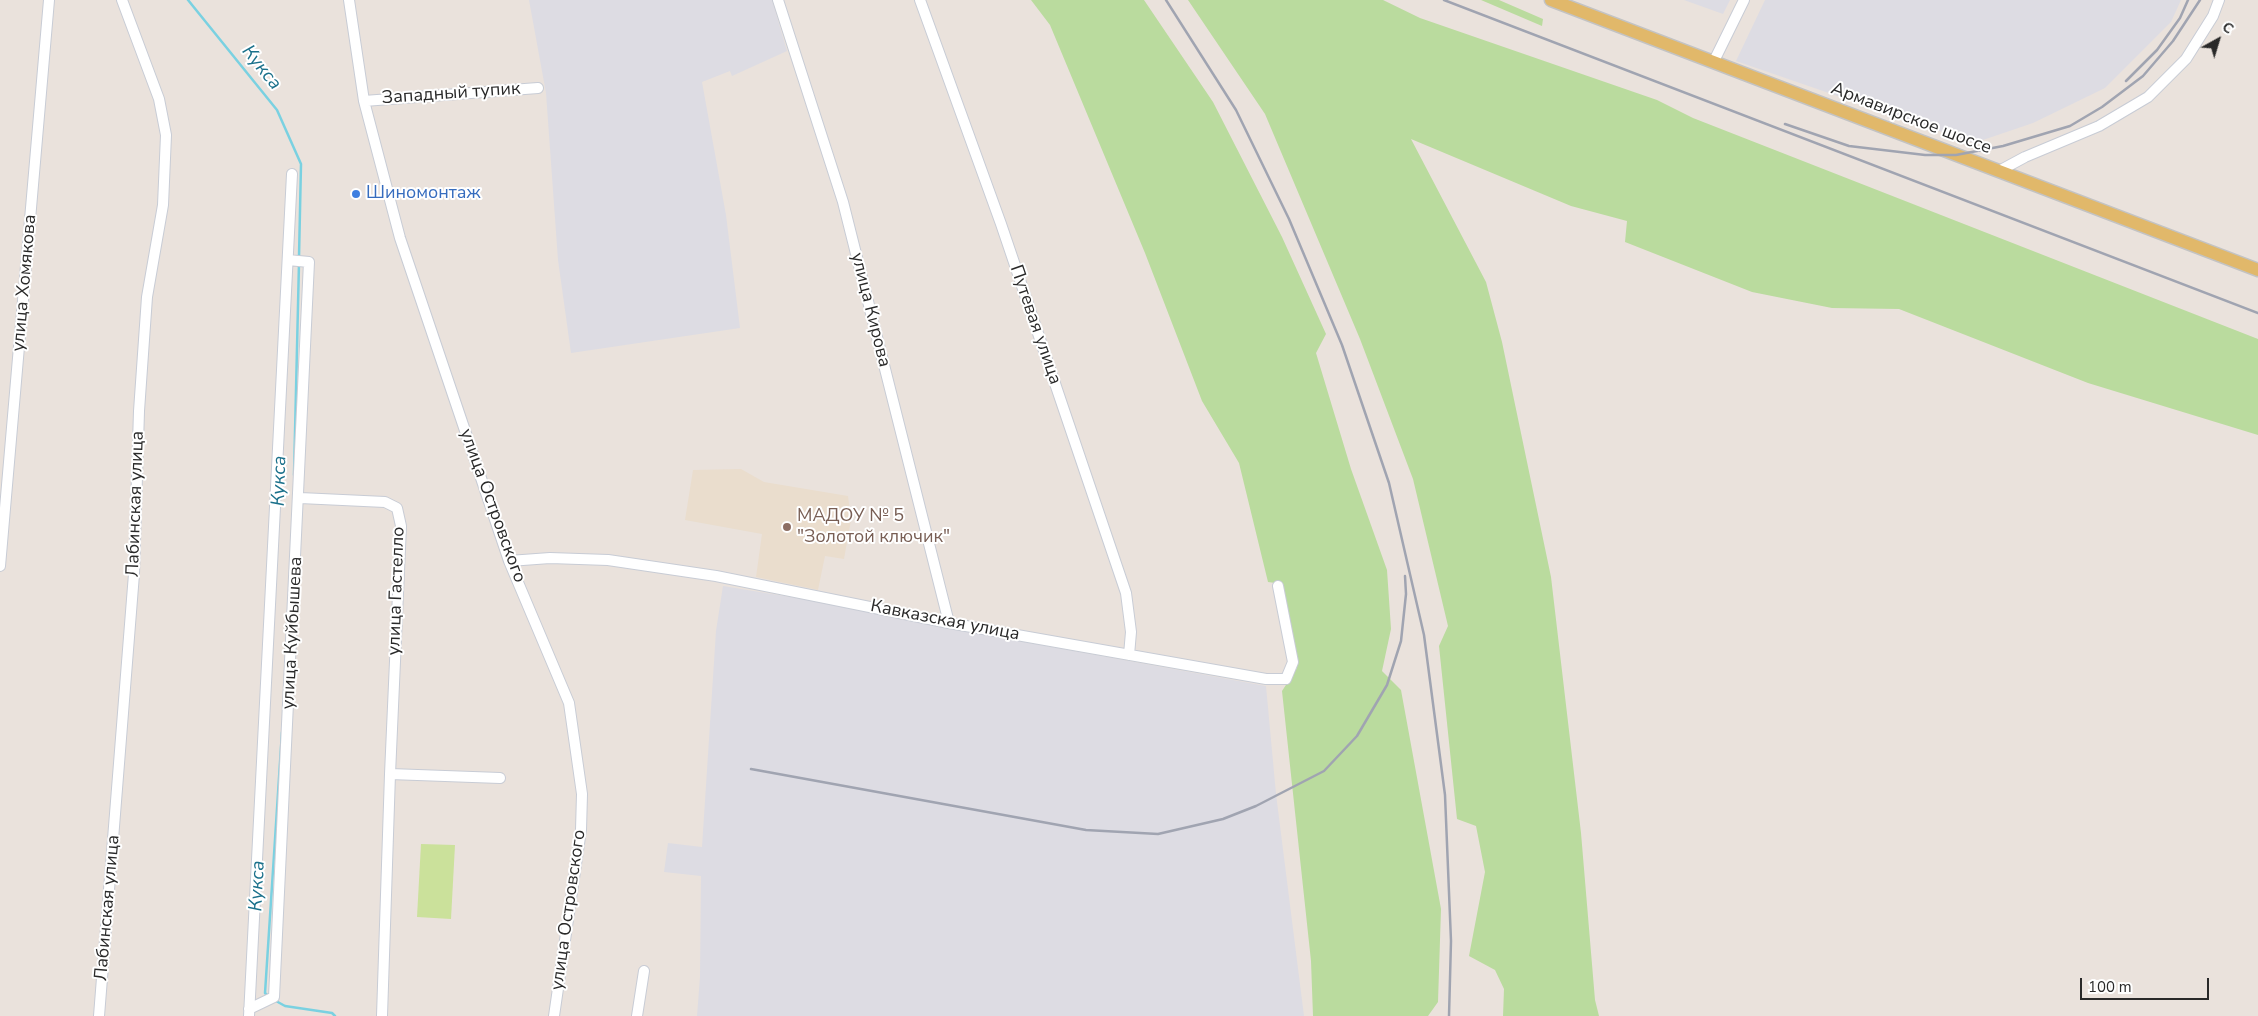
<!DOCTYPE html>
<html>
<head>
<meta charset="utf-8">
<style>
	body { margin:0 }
	#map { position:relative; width:2258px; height:1016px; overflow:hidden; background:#eae2dc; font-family:"Nunito Sans",sans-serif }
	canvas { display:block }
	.north { position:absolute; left:2193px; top:15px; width:50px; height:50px; -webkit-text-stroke:4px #fff; paint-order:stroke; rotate:39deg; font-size:14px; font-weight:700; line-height:20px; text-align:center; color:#292929 }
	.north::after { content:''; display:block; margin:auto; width:18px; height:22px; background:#292929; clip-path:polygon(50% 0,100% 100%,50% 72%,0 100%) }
	.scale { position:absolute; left:2080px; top:978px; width:129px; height:22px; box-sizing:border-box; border:2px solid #292929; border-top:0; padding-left:6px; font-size:15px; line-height:18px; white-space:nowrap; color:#292929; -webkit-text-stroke:4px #fff; paint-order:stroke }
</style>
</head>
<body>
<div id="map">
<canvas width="2258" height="1016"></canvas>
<div class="north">С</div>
<div class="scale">100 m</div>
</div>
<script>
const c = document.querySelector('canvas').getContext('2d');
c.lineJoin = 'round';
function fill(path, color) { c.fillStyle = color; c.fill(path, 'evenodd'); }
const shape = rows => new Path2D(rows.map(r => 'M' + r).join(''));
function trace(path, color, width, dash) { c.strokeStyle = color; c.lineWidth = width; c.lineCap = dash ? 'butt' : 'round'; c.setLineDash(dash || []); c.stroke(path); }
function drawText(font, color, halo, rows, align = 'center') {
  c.font = font + ' "Nunito Sans",sans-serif'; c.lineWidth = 4; c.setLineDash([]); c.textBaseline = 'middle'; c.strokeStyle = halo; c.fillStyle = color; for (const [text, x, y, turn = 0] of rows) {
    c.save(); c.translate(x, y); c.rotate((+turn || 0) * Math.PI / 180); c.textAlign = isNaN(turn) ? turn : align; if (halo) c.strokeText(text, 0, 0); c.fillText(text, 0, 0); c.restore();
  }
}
fill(shape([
	[529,0,772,0,787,51,732,76,730,71,702,82,726,215,740,328,571,353,558,260,546,93],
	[1684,0,1730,0,1723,14],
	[1765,0,2181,0,2171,22,2105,88,2033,123,1974,143,1736,61],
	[723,586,839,605,959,630,1266,686,1276,794,1304,1016,697,1016,700,977,701,876,664,872,668,843,702,847,716,631]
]), '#dddce3');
fill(shape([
	[741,469,764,482,848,496,851,520,844,559,825,556,818,590,756,577,762,534,685,520,693,470]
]), '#eaddcd');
fill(shape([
	[1031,0,1144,0,1213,102,1282,237,1326,334,1316,353,1351,469,1387,570,1391,629,1382,671,1401,690,1441,909,1438,1002,1428,1016,1313,1016,1311,961,1282,691,1297,668,1283,584,1268,582,1239,463,1202,401,1145,253,1050,25],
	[1188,0,1383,0,1420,18,1657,100,1693,118,2258,339,2258,435,2088,383,1899,309,1832,308,1752,292,1625,242,1627,221,1571,206,1411,139,1486,282,1502,342,1551,577,1581,833,1595,1000,1599,1016,1503,1016,1504,989,1495,970,1469,956,1485,872,1476,826,1457,819,1439,646,1448,626,1413,479,1360,339,1265,114],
	[1481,0,1499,0,1543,19,1542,26]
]), '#badb9e');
fill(shape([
	[421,844,455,845,451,919,417,917]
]), '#cbe19b');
trace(shape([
	[188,0,277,110,301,164,299,257],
	[294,475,299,263],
	[269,997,265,993,282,732],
	[276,1001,285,1006,332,1013,335,1016]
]), '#7ad1e1', 2.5);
const minor = shape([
	[349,0,364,101,400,238,509,561,569,703,582,794,581,830,554,1016],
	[778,0,843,202,949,623],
	[920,0,1001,224,1126,593,1131,632,1129,655],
	[1714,61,1744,0],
	[364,101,538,88],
	[1999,171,2025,157,2099,126,2148,97,2186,59,2213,16,2219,0],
	[300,498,385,502,397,508,401,526,390,774,382,1016],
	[509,561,550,558,608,560,716,576,949,623,1266,679,1286,679,1293,662,1278,586],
	[0,566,49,0],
	[390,774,500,778],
	[249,1009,274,997,309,262,288,260],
	[99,1016,134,574,139,411,147,297,163,205,166,135,159,99,122,0],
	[249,1016,292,174],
	[637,1016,644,971]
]);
const major = shape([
	[1551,0,2258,270]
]);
trace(minor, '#c8ccd5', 12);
trace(major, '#c3c3c3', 15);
trace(minor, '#fff', 10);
trace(major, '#e1b86a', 12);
trace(shape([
	[1166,0,1236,110,1289,219,1342,345,1389,483,1424,635,1445,795,1451,941,1449,1016],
	[1444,0,2258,313],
	[2126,81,2157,50,2180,18,2188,0],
	[1785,124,1849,146,1925,155,1956,155,2003,146,2070,126,2102,107,2143,76,2173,41,2200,0],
	[751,769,1086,830,1158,834,1223,819,1256,806,1324,771,1357,736,1387,685,1401,641,1406,594,1405,576]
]), '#a0a4b1', 2.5);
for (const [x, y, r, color] of [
	[356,194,5,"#3f7fe0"],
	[787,527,5,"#8d6e63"]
]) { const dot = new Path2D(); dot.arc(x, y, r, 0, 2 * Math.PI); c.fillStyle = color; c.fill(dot); trace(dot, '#fff', 2); }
drawText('18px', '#292929', '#fff', [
	["Западный тупик",451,94,-4],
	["Армавирское шоссе",1911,119,21],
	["улица Хомякова",25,283,-85],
	["улица Кирова",870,310,76],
	["Путевая улица",1035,325,71],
	["Лабинская улица",136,504,-88],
	["улица Островского",492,506,70],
	["улица Гастелло",397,591,-88],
	["Кавказская улица",945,621,11],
	["улица Куйбышева",293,633,-87],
	["Лабинская улица",108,908,-85],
	["улица Островского",569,910,-82]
]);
drawText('18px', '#366cbe', '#fff', [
	["Шиномонтаж",366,194]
], 'left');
drawText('18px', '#785e54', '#fff', [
	["МАДОУ № 5",797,517],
	["\"Золотой ключик\"",797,538]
], 'left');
drawText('italic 19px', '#1b718b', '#fff', [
	["Кукса",261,68,51],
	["Кукса",280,481,-88],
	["Кукса",258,886,-87]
]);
</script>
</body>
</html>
